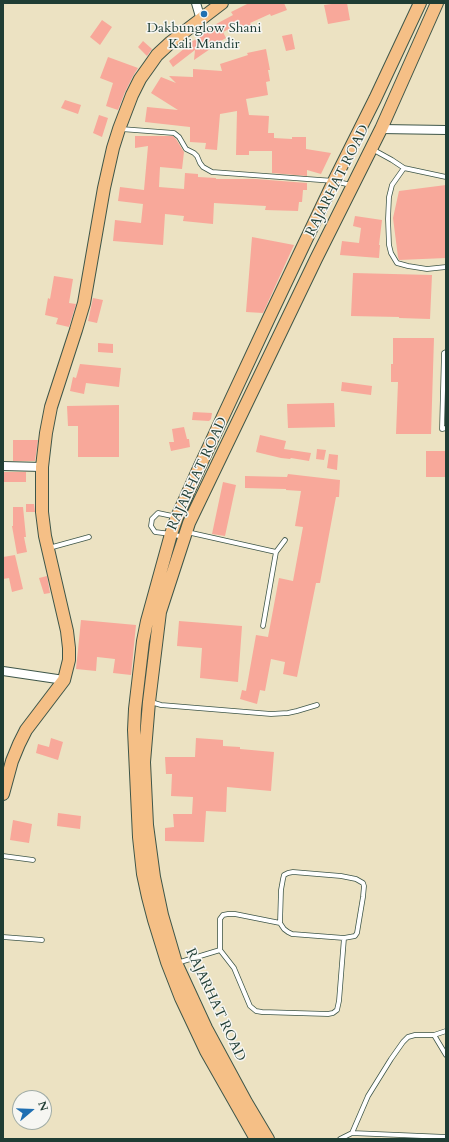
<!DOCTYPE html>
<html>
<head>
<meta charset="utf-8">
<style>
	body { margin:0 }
	#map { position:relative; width:449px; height:1142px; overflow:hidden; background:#ece2c2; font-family:Cardo,serif }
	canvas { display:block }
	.frame { position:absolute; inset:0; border:4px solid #1f3d34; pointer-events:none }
	.north { position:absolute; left:12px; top:1090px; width:40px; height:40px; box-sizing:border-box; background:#f6f6f2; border:1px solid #a0aca6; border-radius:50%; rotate:71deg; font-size:11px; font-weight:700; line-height:16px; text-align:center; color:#1f3d34 }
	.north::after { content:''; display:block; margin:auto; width:14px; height:18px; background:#1f6fb2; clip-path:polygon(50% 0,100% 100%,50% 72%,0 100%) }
</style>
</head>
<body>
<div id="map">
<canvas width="449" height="1142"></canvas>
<div class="frame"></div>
<div class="north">N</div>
</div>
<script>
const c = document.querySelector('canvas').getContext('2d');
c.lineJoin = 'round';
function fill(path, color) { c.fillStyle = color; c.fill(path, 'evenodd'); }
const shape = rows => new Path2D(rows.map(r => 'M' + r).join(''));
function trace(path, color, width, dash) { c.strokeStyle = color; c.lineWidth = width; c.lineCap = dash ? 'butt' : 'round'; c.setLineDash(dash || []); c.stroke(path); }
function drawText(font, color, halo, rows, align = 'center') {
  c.font = font + ' Cardo,serif'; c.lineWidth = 3; c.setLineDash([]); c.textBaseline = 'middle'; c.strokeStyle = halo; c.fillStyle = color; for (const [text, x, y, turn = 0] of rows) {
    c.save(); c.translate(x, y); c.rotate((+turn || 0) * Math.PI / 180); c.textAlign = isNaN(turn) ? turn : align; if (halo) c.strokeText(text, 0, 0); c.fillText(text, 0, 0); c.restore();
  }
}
fill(shape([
	[249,3,284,3,287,10,271,16,270,14,250,23,252,26,240,31,237,25,223,32,226,38,212,46,213,47,194,60,195,50,173,67,169,61,185,48,184,47,206,32,205,30,233,15,231,12],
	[339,3,347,3,350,20,328,24,324,5],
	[102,20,112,27,100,45,90,37],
	[292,34,295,49,286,51,282,36],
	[143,41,152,49,147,56,138,47],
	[266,49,270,70,268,70,270,81,266,82,268,95,246,99,249,115,269,116,268,133,274,133,274,138,292,139,292,137,306,137,306,149,331,153,321,174,307,170,307,176,272,173,272,151,249,151,249,155,236,155,237,111,220,114,217,150,205,149,206,143,190,142,190,127,145,122,147,107,178,110,151,93,161,77,176,83,169,76,193,77,193,69,222,71,220,64,248,55,247,53],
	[108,57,138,68,133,76,125,92,118,110,106,106,113,83,100,78],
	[65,100,81,105,78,114,61,108],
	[99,115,108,118,102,137,93,133],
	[135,136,173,136,176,139,184,152,182,169,160,167,159,187,184,189,185,173,198,174,198,177,216,178,216,179,256,179,307,183,307,190,303,190,302,202,299,202,298,211,265,210,266,206,214,203,213,224,183,221,184,216,165,214,163,245,113,241,115,220,141,223,143,204,118,201,120,187,144,190,148,146,135,148],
	[446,185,446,258,399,260,398,257,393,218,399,191],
	[355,216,382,220,379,245,380,245,379,258,340,255,342,241,359,243,361,228,353,226],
	[252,237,294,245,263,313,246,312],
	[353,273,432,275,430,319,399,318,399,317,351,316],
	[54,276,73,279,69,303,76,304,69,327,56,324,58,318,45,315,48,298,50,299],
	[93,298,103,300,97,323,88,321],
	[393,338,434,338,431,434,396,434,398,382,391,382,391,364,393,364],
	[98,343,113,344,113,353,98,352],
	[80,364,121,368,119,387,86,383,84,394,70,391,73,377,76,378],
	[342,382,372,386,371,395,341,391],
	[334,403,335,427,288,428,287,404],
	[119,405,119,457,78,457,78,426,68,426,67,406],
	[193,412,212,413,211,419,209,421,192,420],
	[184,427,187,439,189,439,190,447,171,451,169,442,174,442,172,429],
	[260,435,286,441,284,449,311,453,309,461,291,458,290,459,281,458,256,452],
	[13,440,38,440,35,461,13,461],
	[317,449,326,450,324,460,316,459],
	[426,451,446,451,446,477,426,477],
	[329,454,338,455,337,470,327,468],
	[3,472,26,472,26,482,3,482],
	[288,474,340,480,339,497,336,497,320,583,316,583,297,677,283,674,285,662,271,659,265,691,260,690,257,704,240,699,242,690,246,691,256,635,268,637,279,578,293,581,303,527,295,526,301,491,286,490,286,489,245,488,245,476,287,477],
	[223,482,236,485,225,536,212,534],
	[26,504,34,504,35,512,26,512],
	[13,507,23,507,26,537,24,537,27,552,17,554,12,526,13,526],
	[15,555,23,589,12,592,9,578,3,579,3,557],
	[47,576,50,593,44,594,39,578],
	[81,620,136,625,131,675,113,673,115,659,97,657,96,671,76,669],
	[179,621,242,626,238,682,200,678,202,648,177,646],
	[51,738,63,742,58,760,36,753,38,744,49,747],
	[196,738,223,740,223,746,240,747,240,749,274,752,271,791,227,787,226,812,206,811,204,842,165,841,165,828,174,827,173,814,192,814,193,797,171,796,172,774,166,774,165,757,195,757],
	[58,813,81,816,80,829,57,826],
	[13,820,32,824,29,843,10,840]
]), '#f8a89a');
const service = shape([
	[121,129,174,133,179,137,186,149,194,153,197,156,200,163,203,167,212,172,334,181,351,185],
	[372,149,392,160,404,168,392,185,389,197,388,219,389,245,391,253,397,263,408,266,427,269,446,267],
	[404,168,446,177],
	[446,352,444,353,442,429,446,428],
	[177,517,158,513,152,519,151,526,155,532,171,534,183,537],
	[187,532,276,552,285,540],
	[49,548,89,537],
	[263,626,276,552],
	[151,702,161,705,271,714,288,713,297,711,317,705],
	[3,856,33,860],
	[3,937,42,940],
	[220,950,234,968,250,1006,256,1011,262,1012,328,1014,333,1013,337,1010,339,1001,344,938],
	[177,963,220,950,220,919,223,915,228,914,235,914,280,923,284,929,288,932,292,934,344,938,355,936,357,933,363,897,364,886,363,883,356,879,341,876,293,872,288,873,284,875,283,879,281,890,280,923],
	[434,1035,446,1055],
	[352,1133,368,1096,391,1059,403,1042,408,1037,415,1035,434,1035,446,1031],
	[340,1139,352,1133,446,1137]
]);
const minor = shape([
	[196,3,201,20],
	[381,129,446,130],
	[3,466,42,467],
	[3,671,64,680]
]);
const primary = shape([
	[3,794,12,761,19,744,26,730,64,680,69,660,69,648,67,631,45,536,42,512,42,467,46,433,51,407,76,330,84,303,104,188,113,148,119,129,132,95,140,79,150,65,157,55,171,42,222,3],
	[256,1139,206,1051,181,998,167,962,154,920,148,897,143,874,139,837,134,730,135,709,143,641,147,621,171,534,177,517,199,468,269,318,334,181,375,99,420,3],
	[268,1139,246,1102,206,1028,176,963,162,915,154,877,147,825,144,762,149,702,160,612,189,523,316,259,381,129,437,3]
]);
trace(service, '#3e5649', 5.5);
trace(minor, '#3e5649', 10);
trace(primary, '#3e5649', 14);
trace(service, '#fff', 4);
trace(minor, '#fff', 8);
trace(primary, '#f5bf86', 12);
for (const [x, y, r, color] of [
	[204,14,4,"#1f6fb2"]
]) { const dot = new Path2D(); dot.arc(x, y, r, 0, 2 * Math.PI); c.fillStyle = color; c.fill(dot); trace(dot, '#f6f6f2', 1.5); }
drawText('14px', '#1f3d34', '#f6f6f2', [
	["Dakbunglow Shani",204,29],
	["Kali Mandir",204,45]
]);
drawText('14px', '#1f3d34', '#f6f6f2', [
	["RAJARHAT ROAD",338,181,-63],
	["RAJARHAT ROAD",198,474,-65],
	["RAJARHAT ROAD",215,1005,65]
]);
</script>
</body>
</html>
